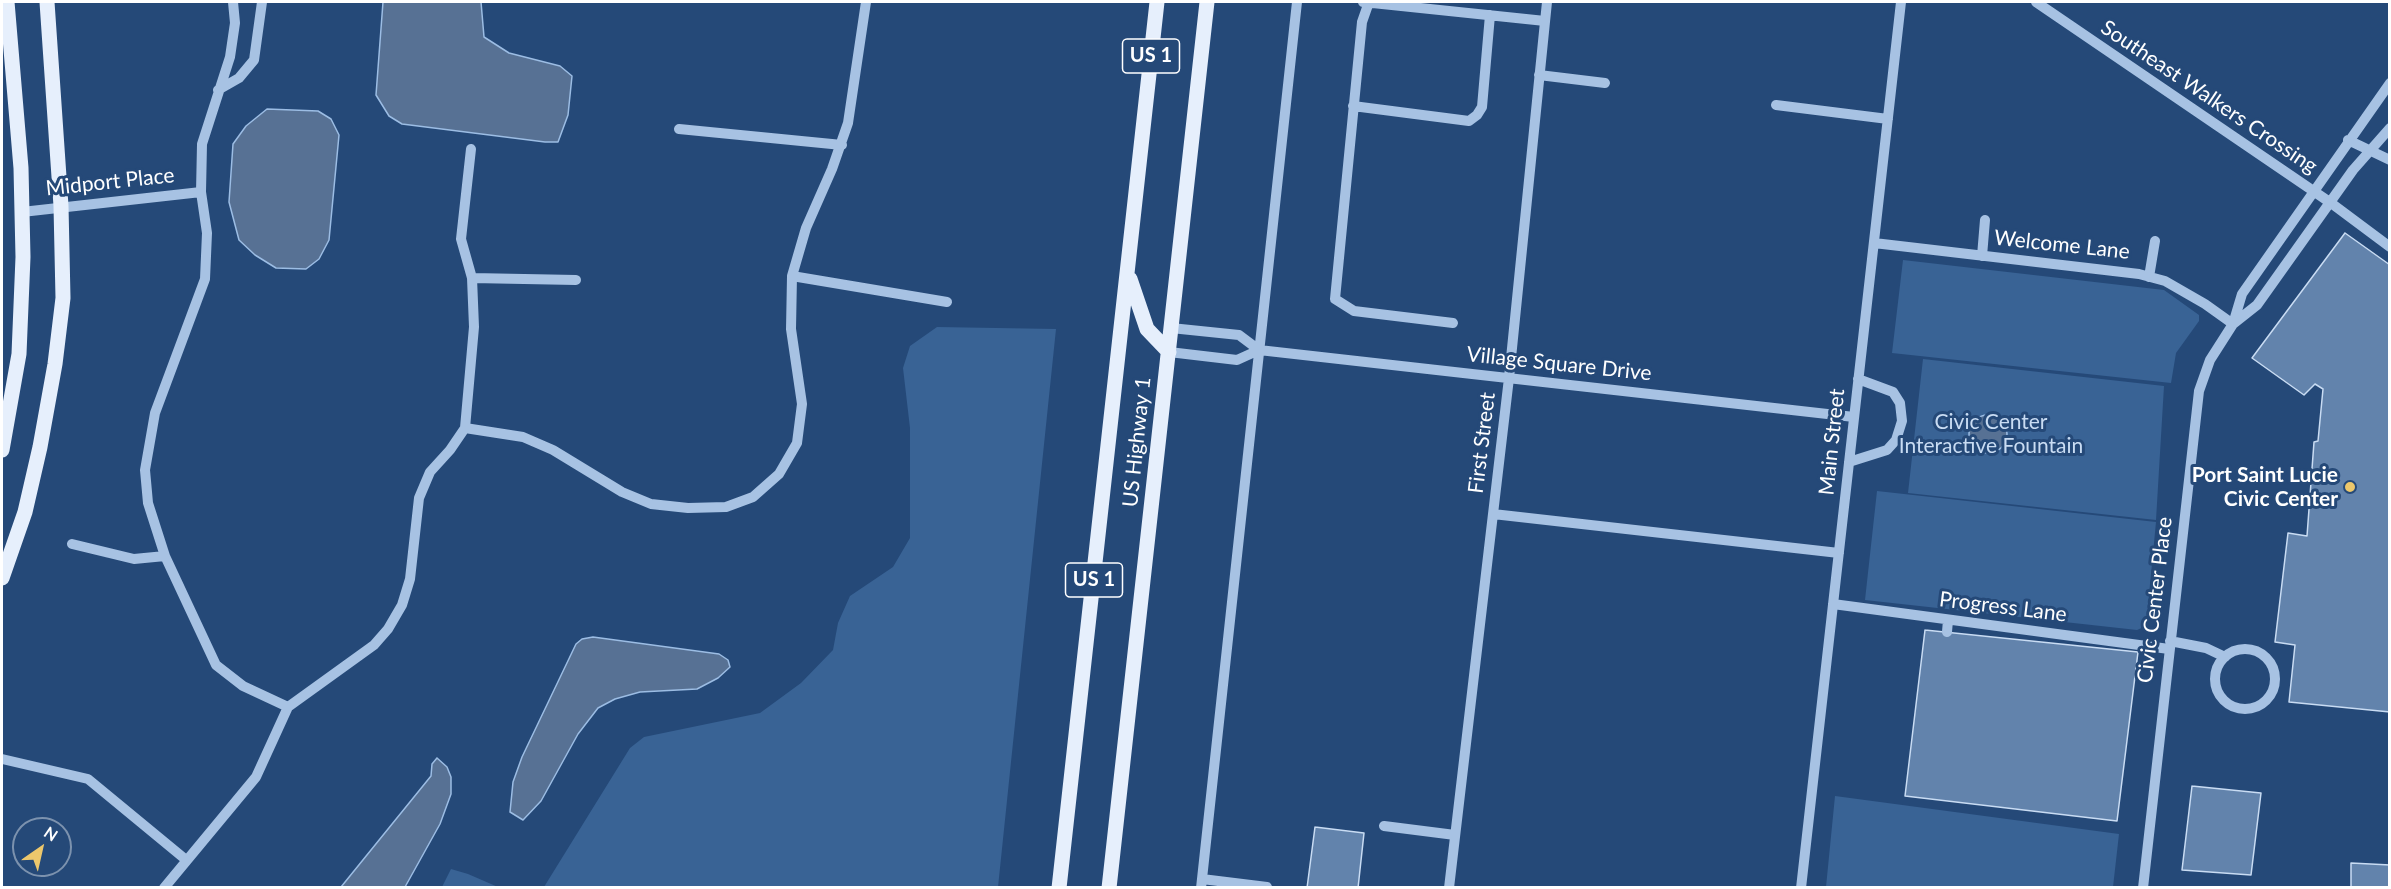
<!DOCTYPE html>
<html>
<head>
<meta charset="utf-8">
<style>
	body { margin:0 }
	#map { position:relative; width:2391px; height:889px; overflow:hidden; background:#254978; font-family:Lato,sans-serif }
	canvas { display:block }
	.frame { position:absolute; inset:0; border:3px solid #fff; pointer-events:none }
	.north { position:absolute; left:12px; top:817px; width:60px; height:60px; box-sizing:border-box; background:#254978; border:2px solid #7c92ae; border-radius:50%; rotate:34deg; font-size:16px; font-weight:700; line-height:24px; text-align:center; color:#fff }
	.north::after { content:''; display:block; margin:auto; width:21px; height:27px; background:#ecc76c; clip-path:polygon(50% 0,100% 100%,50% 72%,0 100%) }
</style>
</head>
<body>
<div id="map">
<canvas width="2391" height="889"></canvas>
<div class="frame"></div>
<div class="north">N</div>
</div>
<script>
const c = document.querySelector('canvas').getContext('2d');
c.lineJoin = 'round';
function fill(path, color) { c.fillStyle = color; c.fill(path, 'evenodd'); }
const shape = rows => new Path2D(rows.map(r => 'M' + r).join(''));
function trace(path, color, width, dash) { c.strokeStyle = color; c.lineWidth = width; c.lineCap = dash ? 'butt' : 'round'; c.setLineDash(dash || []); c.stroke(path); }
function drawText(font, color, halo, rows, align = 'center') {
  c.font = font + ' Lato,sans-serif'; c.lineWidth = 6; c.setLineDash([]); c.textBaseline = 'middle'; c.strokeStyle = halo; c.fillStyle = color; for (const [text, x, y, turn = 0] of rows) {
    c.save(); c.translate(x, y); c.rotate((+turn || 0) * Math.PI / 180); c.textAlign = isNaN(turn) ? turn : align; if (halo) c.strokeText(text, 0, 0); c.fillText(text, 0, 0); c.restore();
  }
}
fill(shape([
	[1903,260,2164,290,2199,315,2199,321,2176,353,2171,383,1892,353],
	[937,327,1056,329,998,887,544,887,630,748,644,737,760,713,801,683,833,650,838,623,850,596,893,567,910,538,910,428,903,368,910,346],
	[1923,359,2164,386,2156,520,1908,493],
	[1877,491,2156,522,2146,626,2137,630,1865,600],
	[1835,796,2119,834,2113,887,1826,887],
	[451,869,468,874,498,887,442,887]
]), '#396395');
const water = shape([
	[383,2,481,2,484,37,509,53,560,66,572,76,568,115,558,142,545,142,402,124,389,116,376,95,383,2],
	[267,109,318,111,331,119,339,135,329,240,319,259,306,269,276,268,255,255,239,240,229,202,233,144,246,126,267,109],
	'1969 434a19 19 0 1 1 38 0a19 19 0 1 1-38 0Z',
	[593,637,719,654,728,660,730,667,718,678,697,689,640,692,615,699,598,708,578,734,541,801,523,820,510,812,513,782,522,757,576,644,582,639,593,637],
	[437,758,447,767,451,777,451,794,440,824,405,887,341,887,431,776,432,764,437,758]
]);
fill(water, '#577194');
trace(water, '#9cbde4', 1.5);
const building = shape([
	[2345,233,2390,265,2390,712,2289,702,2295,645,2275,642,2288,533,2307,536,2314,442,2318,441,2323,389,2315,384,2304,395,2252,358,2345,233],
	[1925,630,2138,652,2117,821,1905,796,1925,630],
	[2192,786,2261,793,2251,875,2182,870,2192,786],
	[1315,827,1364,833,1358,888,1307,888,1315,827],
	[2351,863,2390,865,2390,888,2351,888,2351,863]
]);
fill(building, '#6283ac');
trace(building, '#c9dcf3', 1.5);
trace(shape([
	[233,2,235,23,230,57,202,144,201,192,207,233,205,279,155,413,145,470,148,503,165,556,216,665,243,686,288,707,374,645,388,629,402,605,410,579,419,498,430,472,450,450,465,428,474,327,472,278,461,239,471,149],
	[1363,2,1545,21],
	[1369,2,1362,22,1335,299,1354,311,1453,323],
	[2036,2,2331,203,2390,247],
	[1539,75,1605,83],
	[218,90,239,78,254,60,262,2],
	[1776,105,1888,119],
	[1353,106,1469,121,1477,115,1482,107,1490,15],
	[679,129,842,145],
	[2348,140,2390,160],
	[22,212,201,192],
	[1874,243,2139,274,2165,281,2205,304,2233,324],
	[1982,256,1985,220],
	[792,276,947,302],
	[2149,277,2155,241],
	[472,278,576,280],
	[2233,324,2257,305,2353,170,2390,128],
	[1171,328,1239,335,1259,350,1854,417],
	[1169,352,1237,360,1259,350],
	[465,428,523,437,553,450,622,492,651,504,688,508,726,507,753,497,779,474,797,443,802,404,791,329,792,276,806,228,832,169,848,123,866,2],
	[1849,462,1887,450,1896,440,1902,421,1900,403,1893,392,1858,379],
	[1493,514,1839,553],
	[72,544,134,559,165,556],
	[1833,604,2169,649],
	[1947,632,1948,620],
	[2170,641,2206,648,2225,657],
	'2215 679a30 30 0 1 1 60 0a30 30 0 1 1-60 0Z',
	[2,759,88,779,185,859],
	[1384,826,1455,835],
	[1202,879,1267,887],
	[164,888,256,777,288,707],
	[1201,888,1297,2],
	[1449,888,1509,378,1547,2],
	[1801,888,1901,2],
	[2143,888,2199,391,2210,360,2233,324,2242,294,2390,83]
]), '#a7c2e3', 10);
trace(shape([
	[1130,279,1147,329,1169,352],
	[2,450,19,354,23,257,21,168,7,2],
	[2,578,25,512,40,447,55,364,63,298,61,206,47,2],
	[1059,888,1157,2],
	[1109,888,1207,2]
]), '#e6effc', 15);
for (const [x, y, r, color] of [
	[2350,487,6,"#ecc76c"]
]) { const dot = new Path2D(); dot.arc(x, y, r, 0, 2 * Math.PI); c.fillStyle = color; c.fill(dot); trace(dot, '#254978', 2); }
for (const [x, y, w] of [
	[1151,56,57],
	[1094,580,57]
]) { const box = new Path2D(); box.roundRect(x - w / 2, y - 17, w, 34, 4.5); c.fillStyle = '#254978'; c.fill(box); trace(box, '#fff', 1.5); }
drawText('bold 20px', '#fff', null, [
	["US 1",1151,56],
	["US 1",1094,580]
]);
drawText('21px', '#fff', '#254978', [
	["Southeast Walkers Crossing",2209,97,34],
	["Midport Place",110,182,-6],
	["Welcome Lane",2062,245,6],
	["Village Square Drive",1559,364,6],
	["US Highway 1",1137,442,-84],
	["Main Street",1832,442,-84],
	["First Street",1482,443,-83],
	["Civic Center Place",2155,600,-83],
	["Progress Lane",2003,607,7]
]);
drawText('21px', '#c9dcf3', '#254978', [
	["Civic Center",1991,422],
	["Interactive Fountain",1991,446]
]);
drawText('bold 21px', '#fff', '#254978', [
	["Port Saint Lucie",2338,475],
	["Civic Center",2338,499]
], 'right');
</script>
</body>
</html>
